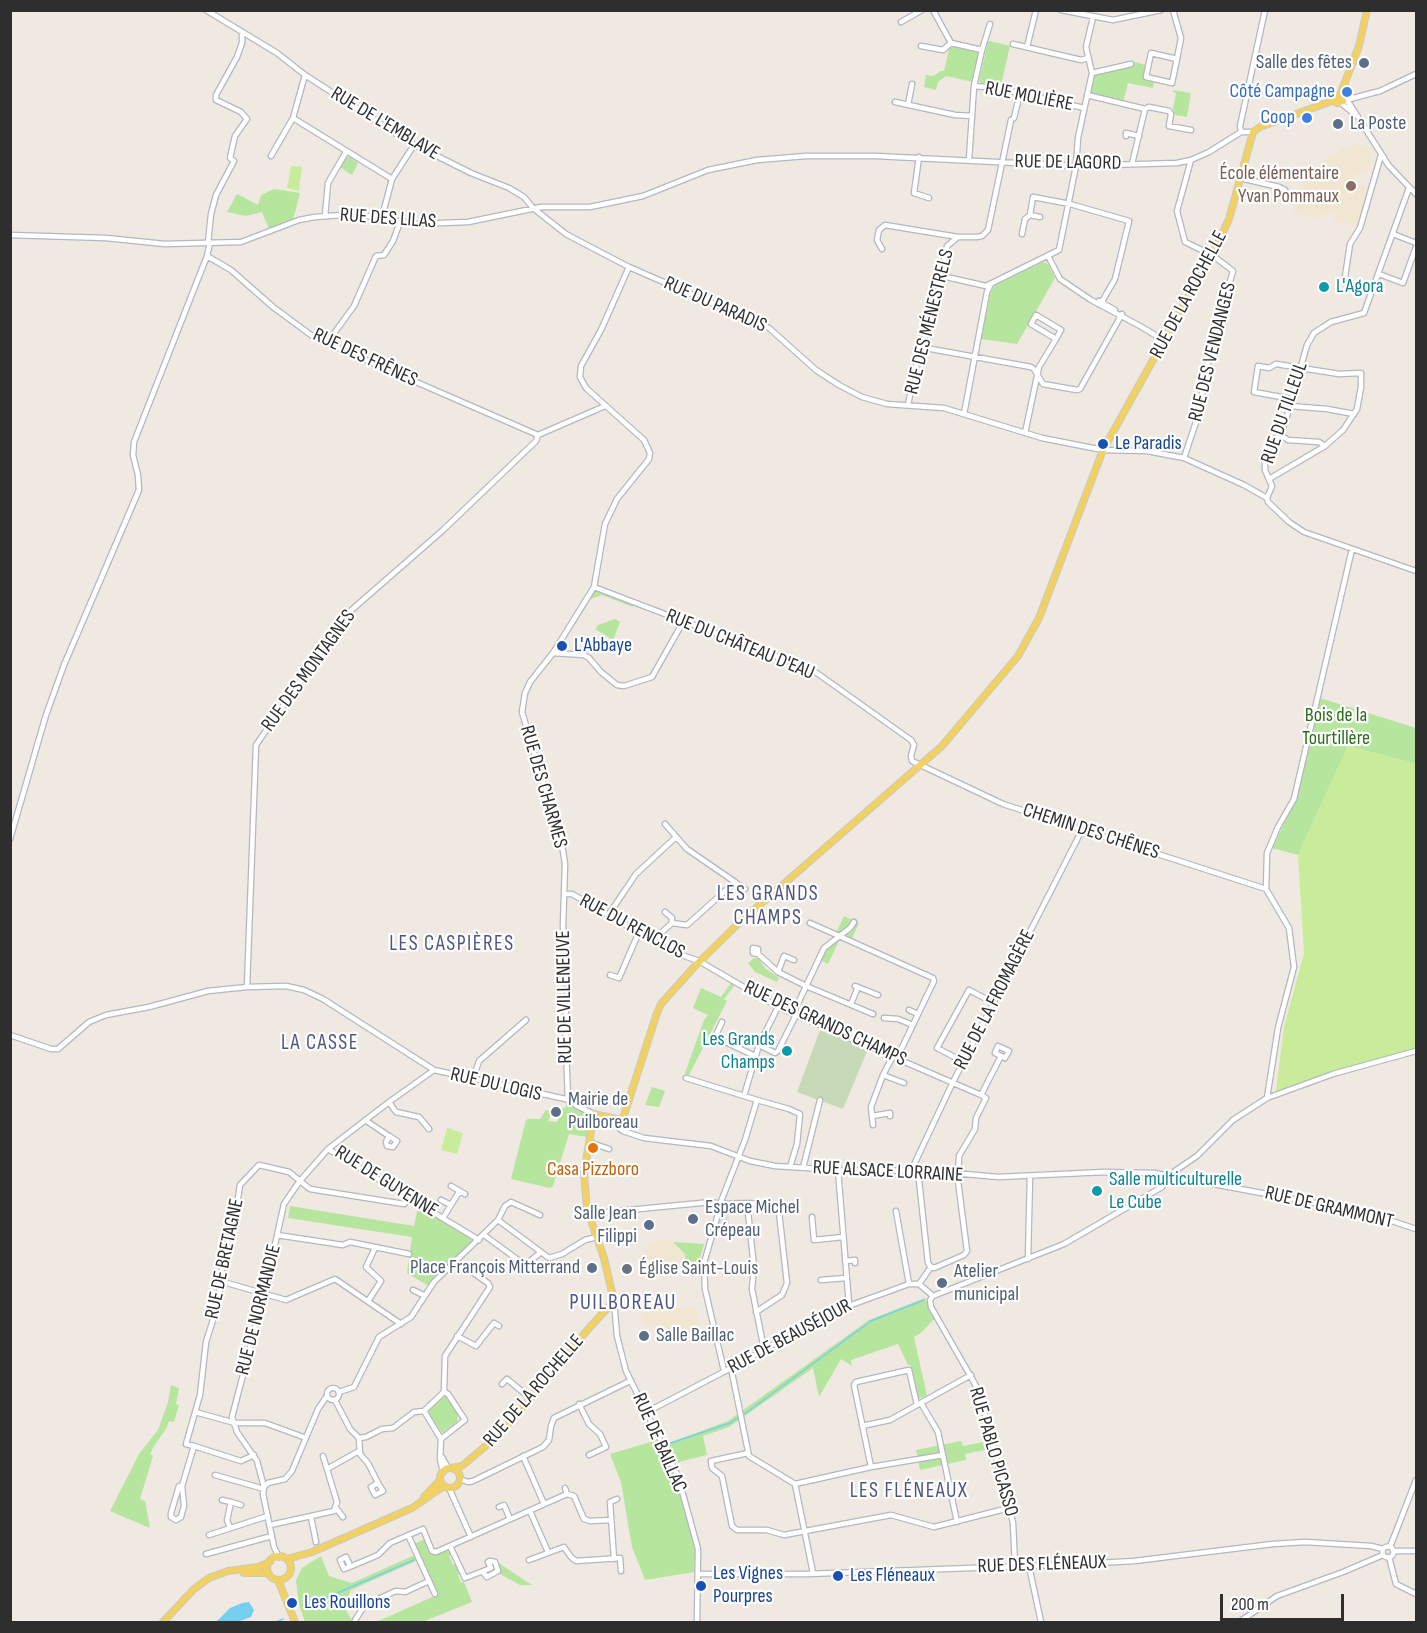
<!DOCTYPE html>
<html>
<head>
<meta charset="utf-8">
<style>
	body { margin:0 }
	#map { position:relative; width:1427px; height:1633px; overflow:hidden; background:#efe9e1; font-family:"Sofia Sans Condensed",sans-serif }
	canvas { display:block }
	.frame { position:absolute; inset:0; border:12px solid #2e2e2e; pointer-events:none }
	.scale { position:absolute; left:1220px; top:1594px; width:124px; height:27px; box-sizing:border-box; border:3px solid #2e2e2e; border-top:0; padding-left:8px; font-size:18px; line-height:21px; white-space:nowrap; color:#2e2e2e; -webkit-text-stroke:4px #fff; paint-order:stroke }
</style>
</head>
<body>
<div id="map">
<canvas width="1427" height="1633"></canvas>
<div class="frame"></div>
<div class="scale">200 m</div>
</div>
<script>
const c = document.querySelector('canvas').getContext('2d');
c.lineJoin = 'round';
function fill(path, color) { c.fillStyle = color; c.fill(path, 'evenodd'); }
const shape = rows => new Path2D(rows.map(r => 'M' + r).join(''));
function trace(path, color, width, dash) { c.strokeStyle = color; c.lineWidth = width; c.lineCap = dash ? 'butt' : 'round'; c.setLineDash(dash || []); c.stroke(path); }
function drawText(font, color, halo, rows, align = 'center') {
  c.font = font + ' "Sofia Sans Condensed",sans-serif'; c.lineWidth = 4.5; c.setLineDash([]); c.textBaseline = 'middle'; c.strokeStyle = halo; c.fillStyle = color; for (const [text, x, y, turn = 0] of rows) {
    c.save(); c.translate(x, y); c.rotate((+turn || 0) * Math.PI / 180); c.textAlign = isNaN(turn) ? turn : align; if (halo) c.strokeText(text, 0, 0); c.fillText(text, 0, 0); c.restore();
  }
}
fill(shape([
	[1353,143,1372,148,1367,174,1361,172,1355,175,1353,183,1369,188,1358,227,1334,221,1335,215,1333,212,1314,218,1294,212,1307,162,1323,167,1328,156,1340,152,1341,147,1351,150],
	[655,1240,673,1240,673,1244,685,1254,685,1266,673,1266,673,1277,640,1275,639,1254,644,1254,644,1250,648,1250,648,1243,655,1243],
	[642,1298,645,1301,656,1301,657,1309,696,1307,701,1333,659,1342,655,1326,646,1327,646,1323,641,1323,641,1314,645,1313,645,1309,639,1309,638,1301]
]), '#f0e6d1');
fill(shape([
	[990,41,1010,46,1001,85,981,83,979,81,988,42],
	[954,46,976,51,979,54,973,82,946,76,938,82,936,90,924,87,926,75,933,76,941,71,944,71,949,49],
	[1131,61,1146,65,1144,79,1154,81,1153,88,1128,83,1123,103,1087,95,1092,73,1130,64],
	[1173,90,1191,93,1187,117,1175,115,1173,109,1176,93,1173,92],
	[347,157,350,157,358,163,352,175,340,167],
	[274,189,300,193,293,220,269,229,262,212,246,216,227,212,237,194,258,205,261,195],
	[1043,262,1048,264,1055,278,1017,344,981,339,990,295,994,286],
	[594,587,635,603,633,607,602,595,591,599,564,642,560,642],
	[615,619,620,622,613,640,595,629,598,625],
	[1320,698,1416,728,1416,764,1348,746,1298,855,1272,848,1296,800],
	[844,916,859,923,851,941,836,933],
	[837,940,839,941,828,964,820,960,827,947],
	[754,958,758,958,766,969,779,978,777,982,755,972,748,963],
	[731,983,734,986,724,999,727,1001,688,1077,685,1073,704,1020,708,1015,693,1008,701,988,721,997],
	[652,1087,665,1091,659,1107,645,1105],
	[566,1105,583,1110,591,1117,587,1137,569,1134,553,1186,550,1188,511,1179,526,1120,528,1119,540,1119,546,1110,552,1112,548,1121,557,1122,562,1108,565,1108],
	[290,1206,414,1226,418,1207,471,1238,472,1242,427,1285,407,1273,412,1237,288,1218],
	[673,1242,704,1244,698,1265,685,1266,685,1254],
	[925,1298,935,1318,921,1333,914,1337,927,1396,918,1398,910,1364,908,1365,898,1344,851,1360,852,1366,841,1359,819,1397,813,1368,729,1427,703,1436,707,1455,675,1463,666,1444,728,1421,869,1320],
	[171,1385,179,1388,176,1404,179,1405,174,1422,169,1421,166,1429,154,1446,150,1454,153,1456,140,1499,145,1501,150,1528,110,1511,139,1454,158,1430,168,1402],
	[445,1396,458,1414,457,1422,442,1433,428,1413,431,1405],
	[657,1440,676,1478,695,1550,694,1572,645,1580,632,1547,621,1482,610,1454],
	[961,1441,963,1446,989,1441,991,1449,965,1454,966,1460,920,1470,916,1450],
	[425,1539,432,1555,446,1550,450,1551,452,1554,449,1556,453,1565,456,1564,460,1573,458,1575,461,1582,464,1582,472,1602,422,1622,376,1622,437,1595,414,1544],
	[415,1555,418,1560,351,1590,344,1607,353,1622,305,1622,299,1604,296,1580,302,1568,321,1556,329,1576,352,1583],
	[497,1562,532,1585,520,1585,500,1574]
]), '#b6e59e');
fill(shape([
	[820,1030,868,1049,843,1109,797,1092]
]), '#c8d9b8');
fill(shape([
	[291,166,302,167,299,191,287,188],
	[1348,746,1416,764,1416,1049,1332,1072,1276,1091,1284,1027,1304,953,1298,855],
	[447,1128,463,1133,457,1154,441,1150]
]), '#c9ec9a');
fill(shape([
	[727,1205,730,1228,715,1233,720,1213,723,1207]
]), '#dfdcd8');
fill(shape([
	[249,1602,254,1610,251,1617,237,1622,216,1622,230,1608,242,1603]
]), '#75cff0');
trace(shape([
	[743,1415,871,1321,924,1300],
	[665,1445,730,1423,739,1417],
	[307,1606,414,1560],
	[276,1622,283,1619]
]), '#75cff0', 1.5);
const minor = shape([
	[206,10,277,53,305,75,409,142,471,173,509,188,524,197,533,208,566,234,581,242,629,267,769,328,816,370,839,385,862,397,887,404,944,408,1042,438,1103,450,1147,451,1184,458,1244,485,1267,498,1268,502,1289,522,1304,532,1416,571],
	[933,10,951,43,982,50,974,86,969,159],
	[1061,10,1113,20,1161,10],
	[1173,10,1181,38,1177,59,1172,83,1146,77,1151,53,1177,59],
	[901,22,922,10],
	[1013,44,1081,60,1088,58],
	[921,46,943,50,951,43],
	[1027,47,1036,10],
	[982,50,990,24],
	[1092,73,1086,47,1093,17],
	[974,86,997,88,1084,108],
	[1087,95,1145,109,1132,164],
	[1343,98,1349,103,1389,166,1416,194],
	[1346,100,1380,91,1416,74],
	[895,102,955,115,972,116],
	[1341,103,1352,112],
	[908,105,912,84],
	[1145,109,1149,107,1169,111,1171,114,1169,126,1191,130],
	[293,118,392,179],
	[1241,132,1240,126,1265,10],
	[1126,136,1126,133,1139,136],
	[271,156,293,118,305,75],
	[919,157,914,193,929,198],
	[1240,178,1279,187,1285,190],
	[1030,215,1040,217],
	[325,216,328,183,346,152],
	[382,217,392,179,414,145],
	[1022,234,1025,219,1030,215,1033,197,1070,204,1129,221,1115,279,1100,305],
	[1393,234,1416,243],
	[10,235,106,238,165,244,241,242,299,220,315,217,356,214,415,224,468,222,541,207,590,207,643,196,708,170,757,160,806,156,875,156,1076,166,1177,163,1191,160,1209,152,1241,132,1253,132],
	[208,243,211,214,216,195,234,161,230,158,235,136,247,119,241,112,216,100,216,95,237,57,242,43,242,32],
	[882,249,877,240,879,230,885,225,958,237],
	[207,256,231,270,273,307,315,338,538,435],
	[1048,256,1060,279,1091,300,1140,326],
	[1379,274,1403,283,1416,247],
	[942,276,986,286,1059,250,1076,166,1078,138,1092,73,1131,64],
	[1351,284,1347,281,1345,277,1350,244,1360,228,1381,155],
	[1099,301,1115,310],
	[1140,326,1165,341],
	[327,343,354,306,376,256,384,255,393,241,400,222],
	[920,347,1031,367,1034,369,1043,384,1077,390,1080,389,1122,314],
	[908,405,920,347,932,322,947,246,958,237,977,237,982,236,988,230,1011,120,1014,118,1020,93],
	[1290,406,1327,409,1354,414],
	[964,414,987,292,991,284],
	[1025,433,1039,367,1056,339,1061,330,1036,315,1031,324,1056,339],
	[1279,434,1288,440,1319,442,1325,446],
	[1184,458,1198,416,1211,347,1233,271,1212,255,1185,242,1177,211,1191,160],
	[1269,479,1325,446,1343,430,1357,409,1361,387,1361,373,1339,374,1276,364,1269,368,1258,366,1254,392,1292,399],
	[1267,498,1272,486,1265,470,1265,459,1285,423,1307,345,1314,333,1331,322,1364,313,1409,188],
	[594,587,814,671,911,740,914,745,911,756,912,761,1003,804,1266,889],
	[553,653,584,655,589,658,601,672,617,685,624,686,652,677,683,622],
	[10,839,46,715,64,665,139,490,138,475,133,455,134,442,207,256,210,243],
	[735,882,745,889],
	[565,894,572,894,579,898,670,951,699,961,778,1007,981,1095,1001,1056,1005,1058,1009,1051,998,1046,995,1053,1001,1056],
	[665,912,672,918,672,923],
	[609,914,636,874,676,837],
	[810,923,933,978,934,981,897,1058],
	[652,941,672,923,687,925,735,882,687,849,665,824],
	[758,954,753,953,753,948,758,949,758,954,778,972,806,986,873,1014],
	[778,972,784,956,794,960],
	[610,975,619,978,639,932],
	[855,986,878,995],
	[247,987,256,745,347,614,442,531,536,441,538,435,605,406],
	[851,1004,858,987],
	[909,1010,918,1014],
	[793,1014,824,948,850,928,854,922],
	[884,1018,898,1019,913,1025],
	[722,1022,715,1037,755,1056],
	[10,1035,51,1049,58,1049,89,1022,106,1015,149,1007,208,991,247,987,286,986,304,990,323,999,434,1070,570,1100,577,1106,594,1114],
	[759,1045,775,1053,778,1051,796,1015],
	[964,1062,937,1048,969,990,994,1003],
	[434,1070,389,1102,328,1149,479,1240],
	[883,1075,904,1083],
	[686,1078,744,1096],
	[473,1079,479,1061,526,1020],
	[1267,1098,1278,1028,1294,967,1289,928,1266,889,1267,853,1278,827,1294,799,1352,549],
	[568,1100,565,1020,568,987,563,926,565,864,563,851,522,712,525,693,530,682,553,653,594,587,605,524,617,499,649,459,650,453,644,440,586,388,580,377,581,366,601,330,629,267],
	[757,1100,789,1109,800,1114,797,1144,790,1167],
	[389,1102,396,1112,419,1117,429,1129],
	[872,1116,890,1113,890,1116],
	[365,1120,389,1136,397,1141,393,1147,387,1146,386,1142,389,1136],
	[621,1120,620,1129,623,1131,644,1138,711,1146,750,1161,775,1166,838,1170,931,1171,998,1177,1105,1172,1154,1173,1342,1208,1380,1217,1416,1229],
	[873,1125,871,1107,883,1075,893,1056],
	[589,1142,609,1149],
	[803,1168,820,1100],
	[838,1170,849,1304],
	[911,1171,953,1082,1082,830],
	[918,1171,928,1263,930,1266,934,1268,964,1255,967,1251,958,1181,959,1156,975,1129,976,1118,986,1098,981,1095],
	[451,1186,465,1194],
	[441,1200,451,1205],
	[747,1203,754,1267,752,1289,764,1349],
	[720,1204,745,1140,757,1100,744,1096,759,1045,778,1007],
	[721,1204,704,1263,705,1289,724,1371],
	[896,1211,909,1284],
	[588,1214,711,1202,721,1204,747,1203,773,1205,779,1212,787,1283,782,1295,756,1312],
	[812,1217,814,1240,843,1237],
	[443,1218,459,1192],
	[498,1220,505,1206,511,1202,540,1215],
	[277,1235,343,1245,350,1242,409,1254],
	[484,1235,525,1265,540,1253],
	[1028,1259,1030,1176],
	[845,1261,855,1260,855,1263],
	[821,1280,846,1278],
	[220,1281,286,1300,335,1279,401,1324],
	[919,1284,933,1296],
	[413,1290,425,1296],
	[933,1296,1064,1244,1162,1187,1175,1171,1197,1156,1233,1120,1267,1098,1333,1074,1416,1051],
	[933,1296,930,1300,931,1307,979,1391,1013,1523,1015,1566],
	[368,1301,381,1281,366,1267,375,1248],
	[614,1301,617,1336,626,1371,678,1476,698,1549,697,1622],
	[457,1336,476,1346,494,1323,499,1326],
	[731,1368,749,1456,795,1484,813,1573],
	[502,1384,507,1379,530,1398],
	'327 1394a6 6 0 1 1 12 0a6 6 0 1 1-12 0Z',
	[339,1392,354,1387,379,1337,411,1317,434,1282,498,1220,549,1258,562,1254,585,1240,597,1237],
	[335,1400,350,1429,359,1438,366,1437,382,1429,393,1428,414,1412,424,1411],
	[921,1403,938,1432,957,1522],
	[579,1404,589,1424,600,1434,606,1447,589,1455],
	[195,1412,235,1423,265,1423,306,1438],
	[647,1412,731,1368,832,1312,909,1284,919,1284,931,1267],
	[862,1426,890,1420,971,1375],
	[359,1438,360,1454,367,1462,369,1465,378,1483,383,1491,375,1495,371,1487,378,1483],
	[441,1439,424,1411,444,1392],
	[194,1446,241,1461,254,1455],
	[748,1453,711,1461,712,1468,722,1476,732,1526,737,1530,767,1530,784,1535,891,1515,934,1527,1009,1508],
	[323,1456,327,1469],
	[523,1456,544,1504],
	[442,1457,448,1468],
	[871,1467,943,1455],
	[443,1472,440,1459,441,1439,465,1420,448,1394,444,1392,445,1356,490,1287,488,1283,456,1261],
	[215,1475,264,1489],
	[460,1479,468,1482,473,1481,543,1447,549,1440,551,1426,554,1418,630,1381],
	[795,1484,871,1467,854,1385,856,1382,909,1370,917,1405],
	[182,1486,179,1486,171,1513,171,1517,176,1520,181,1517,184,1506,182,1486,194,1446,186,1444,200,1395,206,1342,218,1304,224,1253,234,1223,240,1185,259,1165,289,1172,310,1189,404,1204,410,1198],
	[264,1487,257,1461,237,1432,232,1417,264,1294,284,1204,299,1182,328,1149],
	[449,1488,471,1537],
	[567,1494,574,1496,584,1519,590,1521,611,1520],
	[222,1500,231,1502],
	[499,1507,504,1505,510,1519],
	[336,1508,343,1517],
	[530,1511,548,1552],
	[311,1517,316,1542],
	[270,1525,334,1511,337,1502,327,1469,359,1451],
	[230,1528,227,1520,231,1502,241,1505],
	[209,1535,268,1516],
	[408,1535,435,1594],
	[450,1546,465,1578,491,1568,488,1562,490,1561,495,1562,498,1571,487,1577,483,1572],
	'1382.5 1552a5.5 5.5 0 1 1 11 0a5.5 5.5 0 1 1-11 0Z',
	[1390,1547,1416,1480],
	[1393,1551,1416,1551],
	[206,1554,272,1536],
	[279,1557,274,1547,263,1494,264,1487,268,1483,285,1479,292,1471,318,1409,327,1396],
	[1389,1557,1396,1584,1416,1594],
	[614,1559,610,1502,617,1499],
	[529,1560,564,1547,571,1557,576,1561,620,1558,621,1571],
	[350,1566,346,1557,340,1560,344,1569,352,1566,378,1555,390,1543,423,1529,432,1551,436,1552,567,1494,565,1488],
	[1029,1566,1041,1622],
	[698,1574,807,1574,1081,1564,1134,1561,1273,1544,1305,1542,1371,1546,1383,1549],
	[355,1620,365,1605,396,1591,405,1592,429,1581],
	[1239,1622,1277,1596,1343,1572,1383,1555]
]);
const major = shape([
	[1340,95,1343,101,1337,103,1335,97,1340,95,1359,46,1367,10],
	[451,1468,462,1466,501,1433,590,1327,614,1301,604,1258,587,1209,584,1174,588,1149,594,1114,621,1120,624,1115,657,1013,661,1004,695,966,740,922,942,746,1018,656,1039,618,1103,450,1218,243,1229,219,1253,132,1260,127,1335,100],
	'440 1478a10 10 0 1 1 20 0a10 10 0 1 1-20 0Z',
	[424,1497,440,1480],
	'267 1568a12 12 0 1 1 24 0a12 12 0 1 1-24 0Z',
	[287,1559,312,1552,412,1508,444,1486],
	[244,1573,268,1573],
	[278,1580,295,1622],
	[163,1622,194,1589,209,1578,228,1571,258,1567,270,1562]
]);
trace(minor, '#b4b7c1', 7);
trace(major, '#c9c9c9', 8);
trace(minor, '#fff', 4.5);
trace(major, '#f2d163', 6);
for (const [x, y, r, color] of [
	[1364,63,6,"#5c6f8a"],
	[1347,92,6,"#3f7fe0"],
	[1307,118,6,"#3f7fe0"],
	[1338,124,6,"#5c6f8a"],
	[1351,186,6,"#8d6e63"],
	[1324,287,6,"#0f9aa8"],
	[1103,444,6,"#1a4fb4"],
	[562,646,6,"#1a4fb4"],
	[787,1051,6,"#0f9aa8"],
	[556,1112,6,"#5c6f8a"],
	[593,1148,6,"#e8710a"],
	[1097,1191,6,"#0f9aa8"],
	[693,1219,6,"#5c6f8a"],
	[649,1225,6,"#5c6f8a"],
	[592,1268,6,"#5c6f8a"],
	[627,1269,6,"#6b7280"],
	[942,1283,6,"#5c6f8a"],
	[644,1336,6,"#5c6f8a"],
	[838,1576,6,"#1a4fb4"],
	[701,1586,6,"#1a4fb4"],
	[292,1603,6,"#1a4fb4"]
]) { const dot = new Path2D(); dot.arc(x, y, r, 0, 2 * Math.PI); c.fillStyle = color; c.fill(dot); trace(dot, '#fff', 2); }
drawText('20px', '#4e5e75', '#fff', [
	["Salle des fêtes",1352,63,"right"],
	["La Poste",1350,124],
	["Mairie de",568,1100],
	["Puilboreau",568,1123],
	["Espace Michel",705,1208],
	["Crépeau",705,1231],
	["Salle Jean",637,1214,"right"],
	["Filippi",637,1237,"right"],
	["Place François Mitterrand",580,1268,"right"],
	["Atelier",954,1272],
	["municipal",954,1295],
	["Salle Baillac",656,1336]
], 'left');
drawText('20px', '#366cbe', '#fff', [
	["Côté Campagne",1335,92],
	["Coop",1295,118]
], 'right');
drawText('20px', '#2e2e2e', '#fff', [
	["RUE MOLIÈRE",1029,97,11],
	["RUE DE L'EMBLAVE",385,124,31],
	["RUE DE LAGORD",1068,163,1],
	["RUE DES LILAS",388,219,4],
	["RUE DE LA ROCHELLE",1189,295,-62],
	["RUE DU PARADIS",715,305,24],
	["RUE DES MÉNESTRELS",930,322,-76],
	["RUE DES VENDANGES",1213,352,-76],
	["RUE DES FRÊNES",365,358,25],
	["RUE DU TILLEUL",1285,413,-71],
	["RUE DU CHÂTEAU D'EAU",740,645,22],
	["RUE DES MONTAGNES",309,671,-54],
	["RUE DES CHARMES",543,787,74],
	["CHEMIN DES CHÊNES",1091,832,18],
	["RUE DU RENCLOS",632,927,28],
	["RUE DE VILLENEUVE",565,997,-91],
	["RUE DE LA FROMAGÈRE",995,1000,-63],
	["RUE DES GRANDS CHAMPS",825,1024,25],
	["RUE DU LOGIS",496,1085,13],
	["RUE ALSACE LORRAINE",888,1172,3],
	["RUE DE GUYENNE",386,1182,32],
	["RUE DE GRAMMONT",1329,1208,13],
	["RUE DE BRETAGNE",225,1259,-78],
	["RUE DE NORMANDIE",259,1310,-76],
	["RUE DE BEAUSÉJOUR",790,1337,-28],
	["RUE DE LA ROCHELLE",534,1391,-49],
	["RUE DE BAILLAC",659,1443,66],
	["RUE PABLO PICASSO",993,1452,74],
	["RUE DES FLÉNEAUX",1042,1565,-2]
]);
drawText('20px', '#785e54', '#fff', [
	["École élémentaire",1339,174],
	["Yvan Pommaux",1339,197]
], 'right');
drawText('20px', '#0d838f', '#fff', [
	["L'Agora",1336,287],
	["Les Grands",775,1040,"right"],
	["Champs",775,1063,"right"],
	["Salle multiculturelle",1109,1180],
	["Le Cube",1109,1203]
], 'left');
drawText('20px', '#164399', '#fff', [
	["Le Paradis",1115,444],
	["L'Abbaye",574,646],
	["Les Vignes",713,1574],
	["Pourpres",713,1597],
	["Les Fléneaux",850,1576],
	["Les Rouillons",304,1603]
], 'left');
drawText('20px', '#2c6e1b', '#fff', [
	["Bois de la",1336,716],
	["Tourtillère",1336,739]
]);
drawText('20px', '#c56008', '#fff', [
	["Casa Pizzboro",593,1170]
]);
drawText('20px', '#5b616d', '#fff', [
	["Église Saint-Louis",639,1269]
], 'left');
c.letterSpacing = '1.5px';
drawText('21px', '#4d5680', '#fff', [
	["LES GRANDS",768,895],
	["CHAMPS",768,919],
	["LES CASPIÈRES",452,945],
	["LA CASSE",320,1044],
	["LES FLÉNEAUX",909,1492]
]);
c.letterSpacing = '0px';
c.letterSpacing = '1.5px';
drawText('22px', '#4d5680', '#fff', [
	["PUILBOREAU",623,1303]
]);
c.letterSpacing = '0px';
</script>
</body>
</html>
